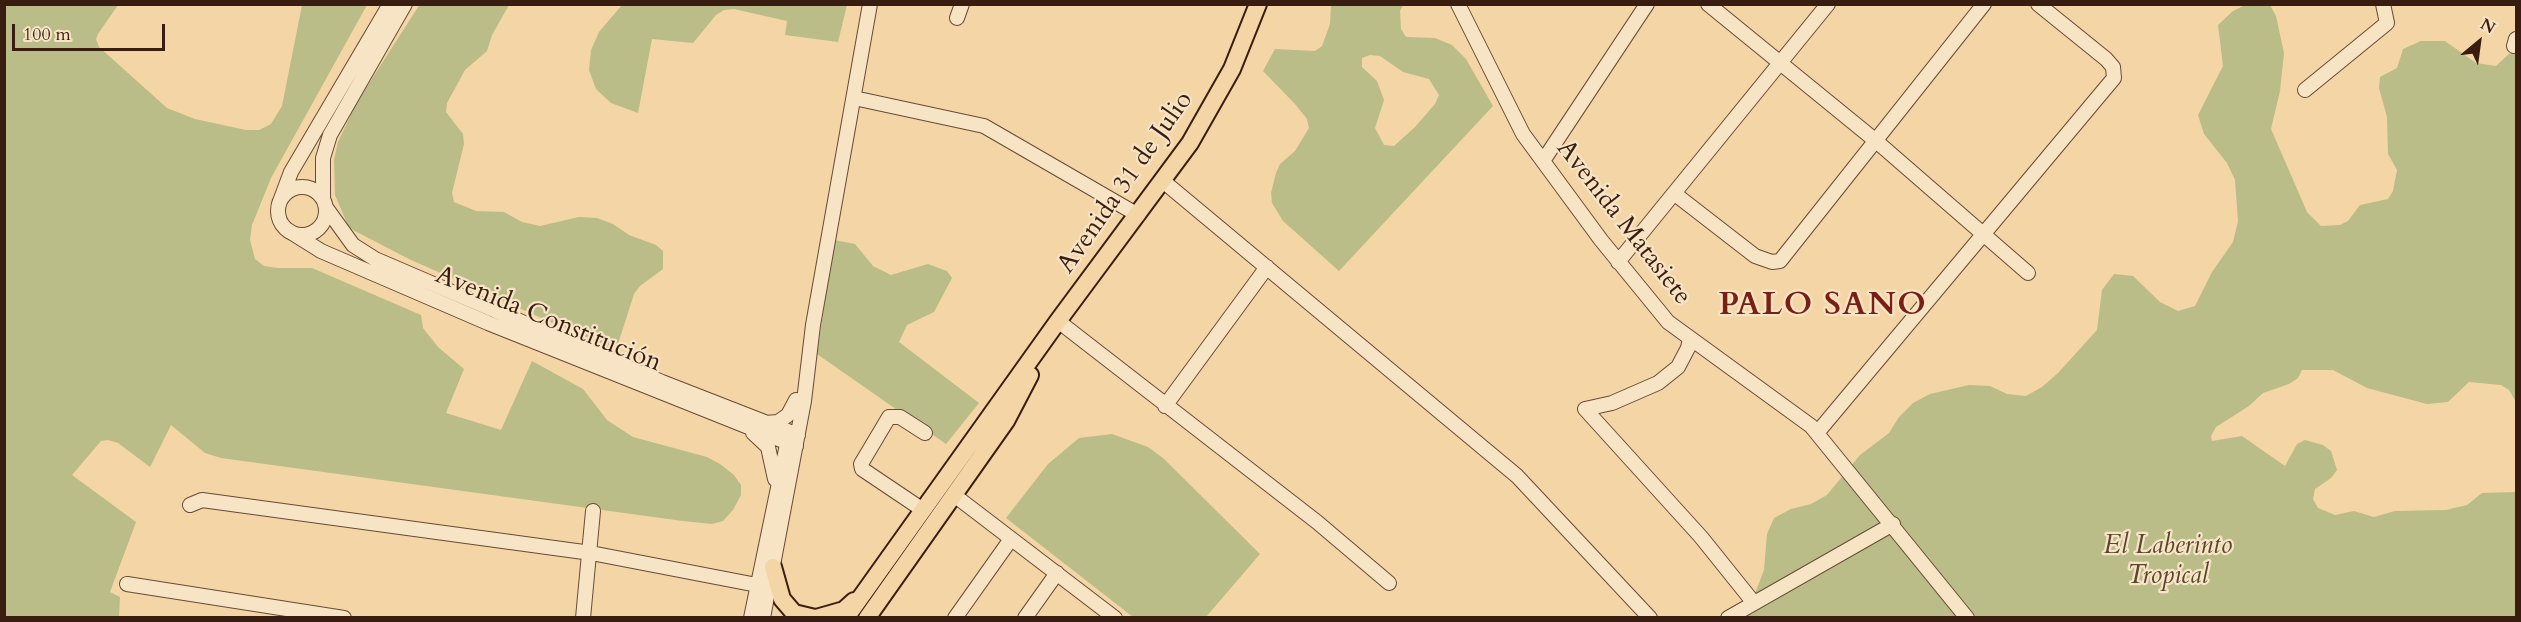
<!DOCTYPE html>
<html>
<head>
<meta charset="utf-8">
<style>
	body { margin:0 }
	#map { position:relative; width:2521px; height:622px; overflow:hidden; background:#f3d5a6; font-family:Cardo,serif }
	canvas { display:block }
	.frame { position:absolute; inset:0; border:6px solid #3a1d11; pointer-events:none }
	.north { position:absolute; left:2449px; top:12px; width:60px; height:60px; -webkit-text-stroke:4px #f7e4c5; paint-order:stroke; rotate:29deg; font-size:16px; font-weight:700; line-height:24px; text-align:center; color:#3a1d11 }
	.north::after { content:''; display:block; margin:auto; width:21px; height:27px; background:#3a1d11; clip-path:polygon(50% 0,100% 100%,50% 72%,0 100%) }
	.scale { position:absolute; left:12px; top:24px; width:153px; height:27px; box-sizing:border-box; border:3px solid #3a1d11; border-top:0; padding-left:8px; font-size:18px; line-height:21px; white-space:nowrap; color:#3a1d11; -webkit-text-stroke:4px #f7e4c5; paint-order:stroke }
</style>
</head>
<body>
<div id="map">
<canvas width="2521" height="622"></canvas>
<div class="frame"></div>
<div class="north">N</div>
<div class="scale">100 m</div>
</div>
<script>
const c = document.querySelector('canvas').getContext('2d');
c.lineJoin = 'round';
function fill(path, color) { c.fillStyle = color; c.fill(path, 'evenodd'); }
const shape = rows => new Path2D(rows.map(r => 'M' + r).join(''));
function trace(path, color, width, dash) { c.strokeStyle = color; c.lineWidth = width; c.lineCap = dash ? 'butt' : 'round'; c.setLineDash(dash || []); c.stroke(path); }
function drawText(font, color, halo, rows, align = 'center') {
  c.font = font + ' Cardo,serif'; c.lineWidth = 4.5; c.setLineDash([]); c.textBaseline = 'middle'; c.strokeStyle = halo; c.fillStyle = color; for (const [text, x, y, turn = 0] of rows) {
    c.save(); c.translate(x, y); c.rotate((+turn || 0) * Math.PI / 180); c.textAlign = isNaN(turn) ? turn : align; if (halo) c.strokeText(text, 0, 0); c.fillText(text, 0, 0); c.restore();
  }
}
fill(shape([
	[420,4,509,5,492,35,487,51,465,70,447,103,446,112,463,134,464,144,452,193,454,202,476,211,504,212,522,222,540,226,579,217,597,218,613,224,629,235,656,245,663,251,663,269,640,286,634,294,617,347,609,348,409,259,349,228,335,195,334,160,338,142,357,102],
	[4,5,118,5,98,34,96,39,99,47,167,108,195,119,246,130,259,130,271,124,282,106,302,5,367,5,271,178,252,225,250,240,255,259,264,266,278,268,312,268,421,315,423,328,438,347,464,369,446,413,501,430,532,361,583,389,607,420,633,437,707,457,720,464,734,475,741,485,741,495,733,510,723,521,712,524,683,521,221,458,205,453,171,425,150,467,118,443,108,440,101,441,72,475,136,522,110,592,120,597,119,617,5,617],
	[622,5,622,4,847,5,838,42,785,35,787,21,734,9,724,10,716,15,693,43,652,39,638,113,611,103,596,89,589,70,591,50,599,32],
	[1331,5,1403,5,1400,11,1401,29,1406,37,1435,38,1452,45,1466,59,1493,106,1339,271,1283,221,1272,203,1271,193,1276,173,1280,164,1295,151,1309,128,1307,119,1295,104,1263,71,1275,49,1315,51,1322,46,1330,24],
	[1370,55,1380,56,1403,72,1429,79,1439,95,1435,104,1415,127,1394,146,1384,145,1375,128,1384,100,1377,81,1362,67,1362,58],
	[2245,5,2270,5,2276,16,2284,53,2280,91,2271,129,2307,212,2321,226,2340,225,2348,221,2360,205,2388,199,2393,191,2397,170,2388,154,2387,117,2379,88,2380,77,2397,68,2403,49,2421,41,2445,41,2476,63,2496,66,2510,53,2516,40,2516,402,2509,390,2501,385,2469,382,2448,402,2427,404,2367,388,2333,370,2302,370,2298,378,2289,384,2263,393,2249,406,2216,427,2211,436,2212,441,2242,436,2285,466,2297,444,2305,440,2323,445,2331,451,2337,470,2331,478,2315,489,2313,499,2318,508,2335,515,2354,511,2374,517,2395,511,2446,510,2467,505,2482,493,2516,492,2516,617,1728,618,1751,604,1764,570,1767,534,1774,518,1791,509,1811,504,1827,495,1860,455,1889,433,1899,417,1913,403,1930,394,1969,385,1990,386,2007,394,2026,396,2042,387,2058,373,2097,330,2102,290,2114,274,2133,276,2160,302,2178,311,2195,306,2212,272,2233,242,2238,221,2235,180,2227,163,2204,134,2198,115,2223,66,2218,25,2233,11],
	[834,240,855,244,873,266,891,275,928,264,947,271,952,278,934,312,907,325,899,342,979,403,946,444,817,354],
	[1112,434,1148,447,1163,458,1260,554,1206,617,1133,617,1006,518,1048,464,1079,438]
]), '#babd87');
const minor = shape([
	[1458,4,1523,134,1601,240,1668,322,1811,426,1967,618],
	[1708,4,1876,141,2028,273],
	[957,18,962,4],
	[2514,46,2516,39],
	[2305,90,2387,23,2383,4],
	[854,98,984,126,1138,215],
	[1543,161,1647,4],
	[1163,181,1517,476,1650,618],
	'278 211a24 24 0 1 1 48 0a24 24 0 1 1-48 0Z',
	[1675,194,1755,256,1772,262,1780,261,1984,4],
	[323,197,323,158,330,135,405,4],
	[279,204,291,172,390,4],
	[327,209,353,245,375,259,662,382,798,435],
	[286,229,321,251,488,323,796,446],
	[1618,262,1828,4],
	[1058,321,1317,522,1389,583],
	[1690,338,1688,348,1678,367,1658,383,1612,403,1585,409,1701,537,1754,603],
	[1165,406,1267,267],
	[765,423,778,422,788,415,796,400],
	[753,433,768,447,775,479],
	[1817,433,2114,78,2113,67,2106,59,2038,4],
	[954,495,1115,618],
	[190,505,202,500,591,553,757,585],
	[923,510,862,469,861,464,889,417,900,417,925,433],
	[127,584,344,618],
	[583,618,593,511],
	[751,618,789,435],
	[763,618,804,401,813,325,870,4],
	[955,618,1011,539],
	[1025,618,1057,573],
	[1728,618,1893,524]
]);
const major = shape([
	[773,567,782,599,794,613,815,618],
	[816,618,844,610,854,601],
	[846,618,1058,321,1190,143,1232,69,1258,4],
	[867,618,1006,421,1030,375]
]);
trace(minor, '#684b36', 16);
trace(major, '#3a1d11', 20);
trace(minor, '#f7e4c5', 14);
trace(major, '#f3d5a6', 16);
drawText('26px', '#3a1d11', '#f7e4c5', [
	["Avenida 31 de Julio",1126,183,-55],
	["Avenida Matasiete",1623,223,52],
	["Avenida Constitución",548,320,22]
]);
drawText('italic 26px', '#5a452e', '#f7e4c5', [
	["El Laberinto",2168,547],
	["Tropical",2168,577]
]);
c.letterSpacing = '1.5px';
drawText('bold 32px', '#7a1f14', '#f7e4c5', [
	["PALO SANO",1823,307]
]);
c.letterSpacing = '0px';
</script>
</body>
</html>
